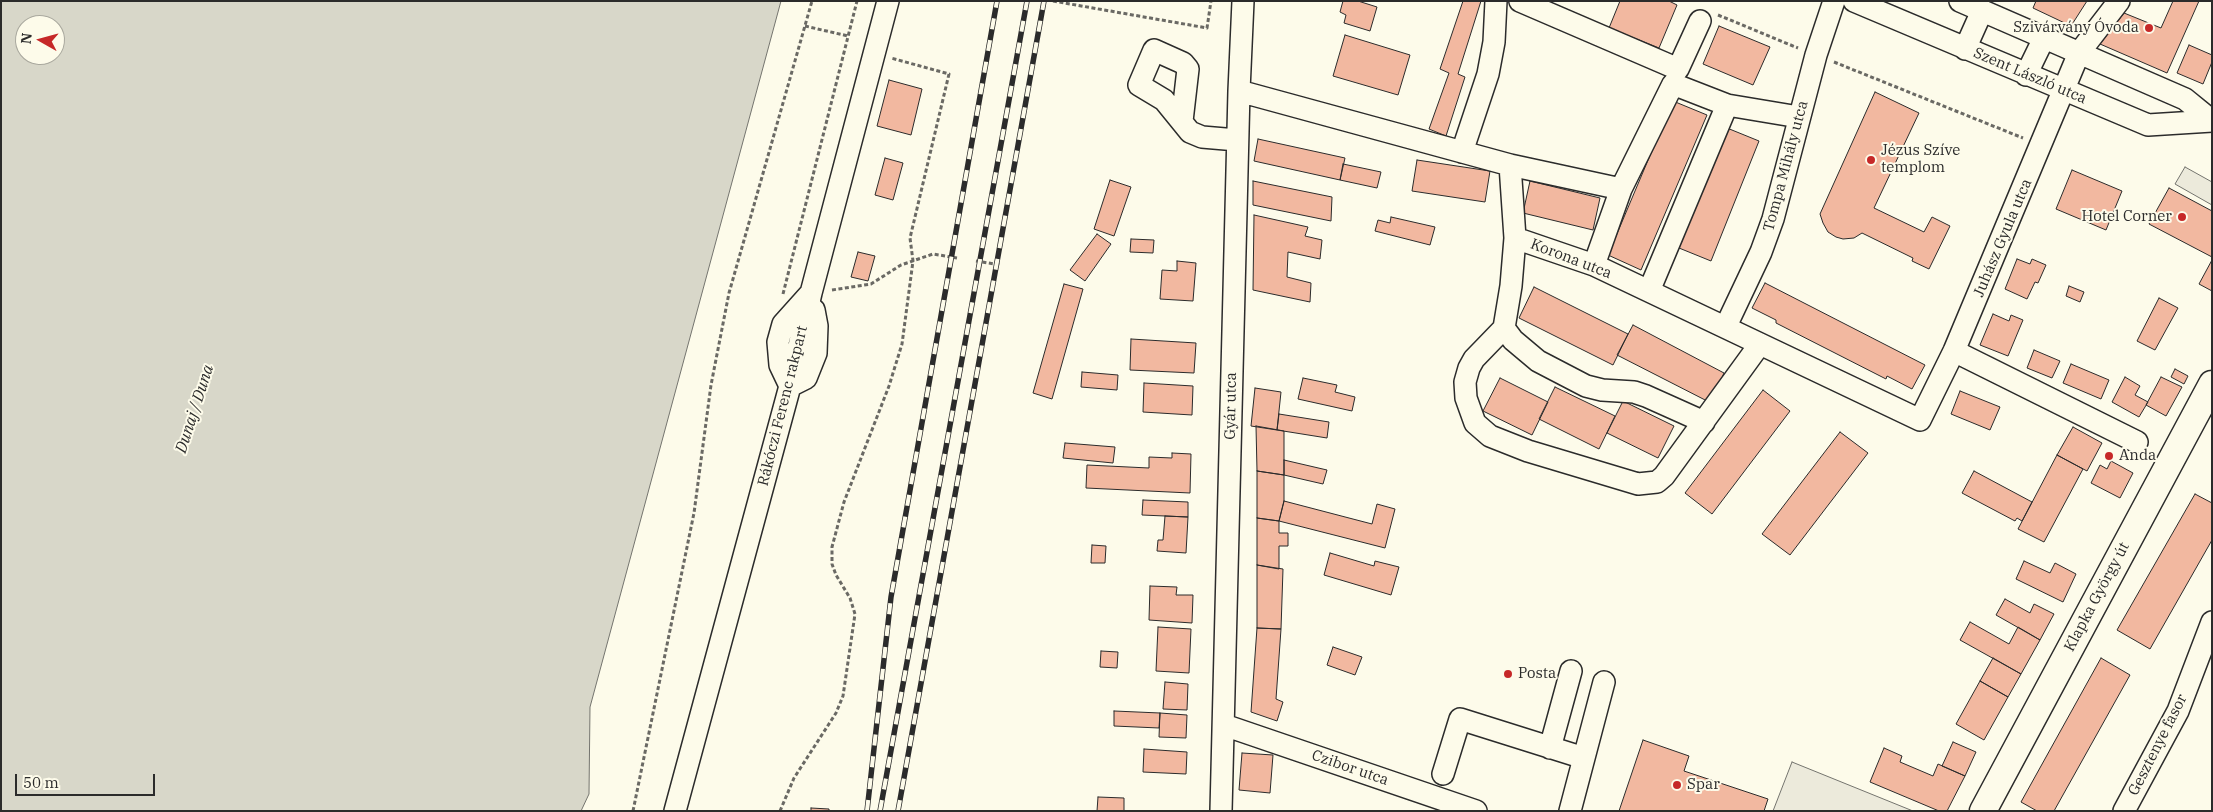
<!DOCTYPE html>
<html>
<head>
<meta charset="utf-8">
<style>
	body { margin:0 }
	#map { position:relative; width:2213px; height:812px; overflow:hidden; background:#fdfbea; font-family:"IBM Plex Serif",serif }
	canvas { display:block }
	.frame { position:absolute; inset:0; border:2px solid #2b2b2b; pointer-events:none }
	.north { position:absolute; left:15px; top:15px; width:50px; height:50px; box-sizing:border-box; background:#fdfbea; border:1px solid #a9a89e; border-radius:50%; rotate:277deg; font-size:14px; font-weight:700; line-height:20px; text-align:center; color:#2b2b2b }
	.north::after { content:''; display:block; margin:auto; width:18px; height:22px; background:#c62828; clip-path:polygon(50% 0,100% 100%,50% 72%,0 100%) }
	.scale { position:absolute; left:15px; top:774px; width:140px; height:22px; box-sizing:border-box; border:2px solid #2b2b2b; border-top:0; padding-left:6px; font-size:15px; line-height:18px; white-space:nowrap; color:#2b2b2b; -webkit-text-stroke:4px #fdfbea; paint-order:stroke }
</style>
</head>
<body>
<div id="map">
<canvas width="2213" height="812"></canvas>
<div class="frame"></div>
<div class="north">N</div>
<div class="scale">50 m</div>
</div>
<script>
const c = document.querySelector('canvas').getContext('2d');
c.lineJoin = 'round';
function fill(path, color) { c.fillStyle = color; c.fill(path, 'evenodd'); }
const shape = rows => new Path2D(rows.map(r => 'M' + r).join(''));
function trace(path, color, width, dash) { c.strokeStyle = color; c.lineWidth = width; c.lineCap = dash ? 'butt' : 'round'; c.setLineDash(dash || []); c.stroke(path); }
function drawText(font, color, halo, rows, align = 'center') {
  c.font = font + ' "IBM Plex Serif",serif'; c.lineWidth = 4; c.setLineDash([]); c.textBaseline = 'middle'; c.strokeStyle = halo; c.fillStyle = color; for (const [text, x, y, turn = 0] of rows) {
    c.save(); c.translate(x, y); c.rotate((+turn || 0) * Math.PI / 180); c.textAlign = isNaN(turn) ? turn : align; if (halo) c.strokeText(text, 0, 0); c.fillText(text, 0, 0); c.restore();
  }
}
const parking = shape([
	[2185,167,2212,182,2212,205,2175,184,2185,167],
	[1792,762,1913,811,1773,811,1792,762]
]);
fill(parking, '#eceadb');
trace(parking, '#74746e', 1);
const water = shape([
	[1,1,781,1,590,707,589,794,581,811,1,811,1,1],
	[25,25,55,25,55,55,25,55,25,25]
]);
fill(water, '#d8d7c9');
trace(water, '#74746e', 1);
const building = shape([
	[1343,1,1358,1,1377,7,1370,31,1344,23,1346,15,1340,12,1343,1],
	[1463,1,1481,1,1458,74,1465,77,1446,136,1429,129,1449,73,1440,69,1463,1],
	[1620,1,1669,1,1677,5,1659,48,1609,28,1620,1],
	[2036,1,2087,1,2071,26,2033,8,2036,1],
	[2173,1,2199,1,2167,73,2100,44,2124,13,2161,28,2173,1],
	[1719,26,1770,47,1753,85,1703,64,1719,26],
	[1345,35,1410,55,1398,95,1333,76,1345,35],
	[2189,45,2212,55,2212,62,2203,84,2177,73,2189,45],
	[889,80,922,89,911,135,877,126,889,80],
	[1875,92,1919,113,1874,208,1924,232,1932,217,1950,226,1929,269,1912,261,1913,258,1862,233,1854,238,1843,239,1836,237,1828,232,1823,223,1820,214,1875,92],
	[1673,101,1707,115,1641,270,1608,255,1673,101],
	[1727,128,1759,141,1711,261,1679,248,1727,128],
	[1258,139,1345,158,1340,180,1254,161,1258,139],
	[885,158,903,163,893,200,875,195,885,158],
	[1417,160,1490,171,1485,202,1412,191,1417,160],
	[1343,164,1381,172,1377,188,1340,180,1343,164],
	[2072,170,2122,191,2106,230,2056,209,2072,170],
	[1110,180,1131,187,1114,236,1094,229,1110,180],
	[1253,181,1332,197,1331,221,1253,205,1253,181],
	[1530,181,1600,198,1593,230,1523,213,1530,181],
	[2169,188,2212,211,2212,257,2149,224,2169,188],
	[1254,215,1308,227,1305,236,1322,240,1320,259,1288,252,1287,277,1311,283,1310,302,1253,290,1254,215],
	[1391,217,1435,227,1430,245,1375,231,1378,220,1390,223,1391,217],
	[1097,234,1111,244,1085,281,1070,270,1097,234],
	[1131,239,1154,240,1153,253,1130,252,1131,239],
	[858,252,875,256,868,281,851,277,858,252],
	[2017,259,2030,264,2032,259,2046,265,2038,283,2035,282,2027,299,2005,289,2017,259],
	[2212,260,2212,291,2199,284,2212,260],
	[1177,261,1196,263,1193,301,1160,299,1162,270,1177,271,1177,261],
	[1765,283,1925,365,1912,389,1887,376,1886,379,1776,323,1776,320,1752,308,1765,283],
	[1064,284,1083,289,1052,399,1033,393,1064,284],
	[2069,286,2084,292,2080,302,2066,296,2069,286],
	[1534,287,1628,334,1613,365,1519,318,1534,287],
	[2159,298,2178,308,2155,350,2137,341,2159,298],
	[1993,314,2009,321,2011,315,2023,320,2008,356,1980,345,1993,314],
	[1633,325,1724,373,1711,403,1617,355,1633,325],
	[1131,339,1196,343,1194,373,1130,370,1131,339],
	[2034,350,2060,361,2052,378,2027,368,2034,350],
	[2071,364,2109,380,2101,399,2063,383,2071,364],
	[2175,369,2188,376,2184,384,2171,377,2175,369],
	[1082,372,1118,375,1117,390,1081,387,1082,372],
	[2125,377,2140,386,2135,395,2148,402,2139,417,2112,402,2125,377],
	[2161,377,2182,387,2166,416,2146,405,2161,377],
	[1303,378,1337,385,1335,392,1355,397,1352,411,1298,399,1303,378],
	[1500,378,1548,402,1532,435,1483,411,1500,378],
	[1144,383,1193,386,1192,415,1143,412,1144,383],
	[1555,387,1615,416,1599,449,1539,419,1555,387],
	[1255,388,1281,392,1277,430,1251,426,1255,388],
	[1763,390,1790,411,1712,514,1685,493,1763,390],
	[1960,391,2000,407,1990,430,1951,414,1960,391],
	[1623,401,1674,426,1658,458,1607,433,1623,401],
	[1279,414,1329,422,1327,438,1277,430,1279,414],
	[1256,426,1284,431,1284,475,1257,471,1256,426],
	[2073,427,2102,443,2087,471,2057,455,2073,427],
	[1840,432,1868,453,1790,555,1762,534,1840,432],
	[1065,443,1115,447,1113,463,1063,458,1065,443],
	[1172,453,1191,454,1190,493,1086,488,1087,465,1149,468,1149,457,1172,458,1172,453],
	[2057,455,2083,469,2044,542,2018,529,2057,455],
	[1284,460,1327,470,1323,484,1284,475,1284,460],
	[2111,461,2133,473,2120,498,2091,483,2100,465,2107,469,2111,461],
	[1257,471,1284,475,1284,501,1279,521,1257,518,1257,471],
	[1974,471,2032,502,2022,521,2017,518,2015,521,1962,493,1974,471],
	[2195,494,2212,503,2212,540,2150,649,2117,630,2195,494],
	[1143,500,1188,502,1188,517,1142,515,1143,500],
	[1284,501,1372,524,1377,504,1395,509,1385,548,1279,521,1284,501],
	[1165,516,1188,517,1186,553,1157,551,1158,540,1163,540,1165,516],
	[1257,518,1279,521,1279,533,1288,533,1288,546,1279,546,1279,569,1257,565,1257,518],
	[1092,545,1106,546,1105,563,1091,563,1092,545],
	[1330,553,1374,566,1375,561,1399,567,1391,595,1324,575,1330,553],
	[2024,561,2050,573,2055,563,2076,574,2063,602,2016,579,2024,561],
	[1257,565,1283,569,1281,629,1257,628,1257,565],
	[1150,586,1177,587,1176,595,1193,595,1192,623,1149,620,1150,586],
	[2005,599,2030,613,2034,604,2054,614,2040,640,1996,615,2005,599],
	[1970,622,2009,644,2018,627,2040,640,2021,674,1960,640,1970,622],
	[1158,627,1191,629,1189,673,1156,671,1158,627],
	[1257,628,1281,629,1276,699,1283,702,1277,721,1251,712,1257,628],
	[1333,647,1362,657,1355,675,1327,665,1333,647],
	[1101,651,1118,652,1117,668,1100,667,1101,651],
	[1993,658,2021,674,2008,697,1980,681,1993,658],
	[2101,658,2130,675,2054,811,2037,811,2021,802,2101,658],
	[1980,681,2008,697,1984,740,1956,724,1980,681],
	[1165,682,1188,684,1187,710,1163,709,1165,682],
	[1114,711,1160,713,1159,728,1114,726,1114,711],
	[1160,713,1187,715,1186,738,1159,737,1160,713],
	[1643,740,1689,756,1684,771,1768,799,1764,811,1619,811,1643,740],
	[1953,742,1976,752,1965,776,1942,766,1953,742],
	[1884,748,1902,756,1900,762,1933,776,1938,764,1965,776,1947,811,1939,811,1870,782,1884,748],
	[1144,749,1187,752,1186,774,1143,772,1144,749],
	[1242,753,1273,755,1270,793,1239,790,1242,753],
	[1098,797,1124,798,1124,811,1097,811,1098,797],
	[811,808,829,809,829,811,811,811,811,808]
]);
fill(building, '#f2b8a0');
trace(building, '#2b2b2b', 1);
const minor = shape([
	[1520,1,1678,69,1700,21],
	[1854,1,2148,125,2212,121],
	[1960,1,2185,99,2212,121],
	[1965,49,1982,11],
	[2026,75,2044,38],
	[1239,91,1510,165,1515,238,1594,265,1920,420,1954,351,2079,53,2119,1],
	[1182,121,1188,69,1183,63,1154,50,1139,85,1164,100,1190,132,1202,137,1237,140],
	[1462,152,1488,74,1494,42,1496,1],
	[1510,165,1621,189],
	[1515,238,1511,286,1504,328,1513,340,1538,361,1586,386,1602,390,1634,392,1646,396,1704,422],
	[1594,265,1621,189,1673,84,1727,105,1799,117],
	[1649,291,1727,105],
	[1726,326,1761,252,1773,219,1816,55,1834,1],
	[1504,328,1474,359,1469,368,1465,382,1466,398,1475,423,1490,436,1528,451,1638,484,1657,482,1664,476,1760,344],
	[1954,351,2137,442],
	[790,386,780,365,778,342,783,324,809,295],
	[790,386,806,378,816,353,817,326,814,310],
	[1224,725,1476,811],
	[1550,748,1571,671],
	[1443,774,1460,719,1584,758],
	[675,811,790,386,811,293,888,1],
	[1221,811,1239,91,1243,1],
	[1570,811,1604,682],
	[2124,811,2178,711,2212,622]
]);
const major = shape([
	[1983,811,2212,384]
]);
trace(minor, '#2b2b2b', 24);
trace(major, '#2b2b2b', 29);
trace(shape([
	[1053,1,1207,28,1211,1],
	[1718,15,1798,48],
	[805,26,848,36],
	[1834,62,2023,138],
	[976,261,1001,265],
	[832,290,871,284,901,265,933,254,957,258],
	[783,294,857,1],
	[633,811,694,513,711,385,729,293,812,1],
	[780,811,794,778,836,713,843,696,855,614,850,598,836,575,832,564,832,547,844,502,889,386,902,344,913,261,910,238,949,74,891,58]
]), '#6a6964', 3, [4, 2.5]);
trace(minor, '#fdfbea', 21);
trace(major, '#fdfbea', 26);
const rail = shape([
	[867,811,891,597,997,1],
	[880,811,1027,1],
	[898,811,1044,1]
]);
trace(rail, '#2b2b2b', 5.5);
trace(rail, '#fdfbea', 4, [11]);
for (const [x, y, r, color] of [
	[2149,28,5,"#c62828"],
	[1871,160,5,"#c62828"],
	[2182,217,5,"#c62828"],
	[2109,456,5,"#c62828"],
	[1508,674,5,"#c62828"],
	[1677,785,5,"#c62828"]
]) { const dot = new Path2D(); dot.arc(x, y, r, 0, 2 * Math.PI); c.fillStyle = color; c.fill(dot); trace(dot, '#fdfbea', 2); }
drawText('15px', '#2b2b2b', '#fdfbea', [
	["Szivárvány Óvoda",2139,28,"right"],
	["Jézus Szíve",1881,151],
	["templom",1881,168],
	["Hotel Corner",2172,217,"right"],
	["Anda",2119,456],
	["Posta",1518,674],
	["Spar",1687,785]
], 'left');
drawText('15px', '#2b2b2b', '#fdfbea', [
	["Szent László utca",2030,76,23],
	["Tompa Mihály utca",1786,166,-75],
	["Juhász Gyula utca",2003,238,-67],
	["Korona utca",1571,259,21],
	["Rákóczi Ferenc rakpart",783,406,-76],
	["Gyár utca",1231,406,-89],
	["Klapka György út",2097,597,-62],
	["Gesztenye fasor",2158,745,-63],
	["Czibor utca",1350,768,19]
]);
drawText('italic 16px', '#2b2b2b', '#fdfbea', [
	["Dunaj / Duna",195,409,-72]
]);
</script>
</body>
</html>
